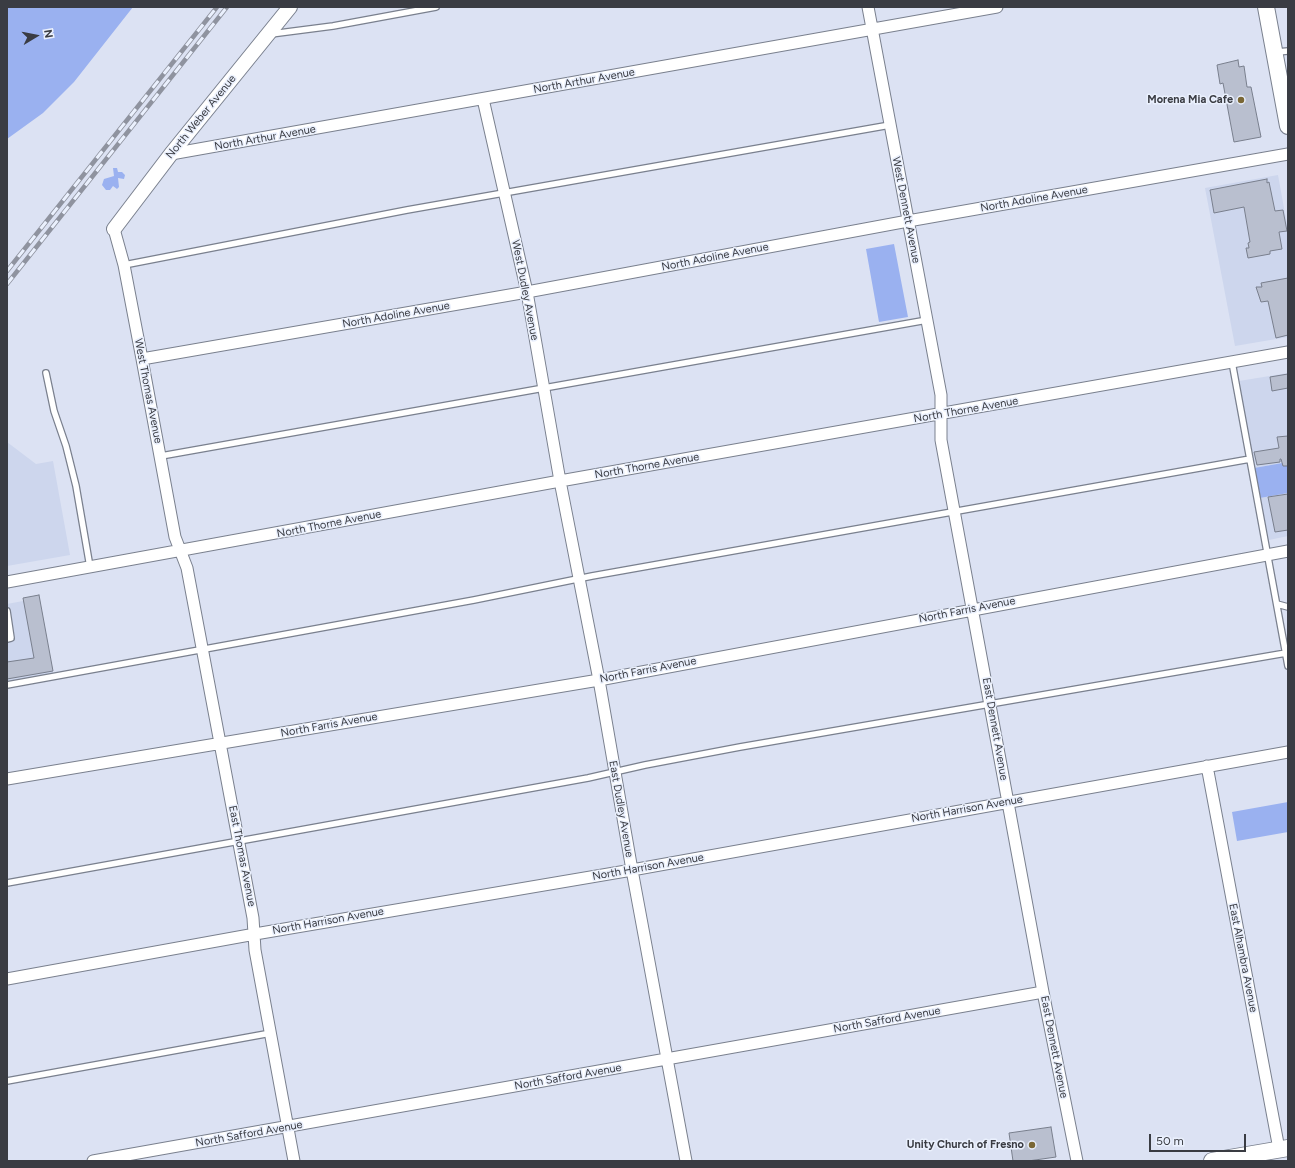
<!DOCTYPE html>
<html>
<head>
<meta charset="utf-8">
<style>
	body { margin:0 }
	#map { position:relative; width:1295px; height:1168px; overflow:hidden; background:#dce2f3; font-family:Figtree,sans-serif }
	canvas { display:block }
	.frame { position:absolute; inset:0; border:8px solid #3a3c43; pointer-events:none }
	.north { position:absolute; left:16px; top:16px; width:40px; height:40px; -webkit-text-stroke:3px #eaf0fd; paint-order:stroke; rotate:80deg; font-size:11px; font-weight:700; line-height:16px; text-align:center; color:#3a3c43 }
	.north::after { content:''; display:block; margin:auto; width:14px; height:18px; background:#3a3c43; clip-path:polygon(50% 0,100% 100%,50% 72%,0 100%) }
	.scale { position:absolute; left:1149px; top:1134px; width:97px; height:18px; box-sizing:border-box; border:2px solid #3a3c43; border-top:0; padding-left:5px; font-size:12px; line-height:14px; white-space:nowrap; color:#3a3c43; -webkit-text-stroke:3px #eaf0fd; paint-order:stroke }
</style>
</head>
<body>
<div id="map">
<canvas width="1295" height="1168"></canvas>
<div class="frame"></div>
<div class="north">N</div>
<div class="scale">50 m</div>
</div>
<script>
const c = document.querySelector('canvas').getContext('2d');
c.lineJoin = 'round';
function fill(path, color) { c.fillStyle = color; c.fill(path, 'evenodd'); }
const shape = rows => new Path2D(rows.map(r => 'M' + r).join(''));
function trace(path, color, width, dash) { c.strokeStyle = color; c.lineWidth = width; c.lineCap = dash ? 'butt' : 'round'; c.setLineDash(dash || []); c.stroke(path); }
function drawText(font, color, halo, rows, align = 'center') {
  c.font = font + ' Figtree,sans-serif'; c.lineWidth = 3; c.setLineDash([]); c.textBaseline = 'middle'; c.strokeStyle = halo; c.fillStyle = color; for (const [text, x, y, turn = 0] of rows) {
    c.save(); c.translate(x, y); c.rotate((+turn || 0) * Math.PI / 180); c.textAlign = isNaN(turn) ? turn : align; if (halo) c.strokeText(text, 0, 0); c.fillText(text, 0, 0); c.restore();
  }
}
fill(shape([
	[1278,175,1288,230,1288,337,1235,346,1205,188],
	[1288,373,1288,462,1254,468,1239,381],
	[7,442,36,464,53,461,70,555,7,566],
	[1288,493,1288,536,1269,540,1260,498],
	[39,598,53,673,7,682,7,604]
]), '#cdd6ed');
fill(shape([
	[7,7,133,7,74,82,43,113,7,139],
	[113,168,117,168,118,172,122,172,125,175,124,179,118,178,119,187,117,189,113,186,110,190,106,190,102,185,104,179,114,176],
	[894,244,908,317,879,322,866,249],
	[1288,462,1288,493,1260,498,1254,468],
	[1288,802,1288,832,1237,841,1232,812]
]), '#9ab1f0');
const building = shape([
	[1238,60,1239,67,1244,66,1247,87,1251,87,1261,137,1234,142,1223,83,1220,84,1217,65,1238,60],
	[1267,179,1267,183,1269,182,1275,211,1283,210,1287,231,1279,232,1282,249,1270,251,1270,254,1248,258,1246,248,1249,248,1248,243,1250,242,1244,207,1214,213,1210,190,1267,179],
	[1288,278,1288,335,1276,338,1268,301,1261,302,1256,287,1262,287,1261,283,1288,278],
	[1288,374,1288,388,1272,391,1270,377,1288,374],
	[1288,436,1288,466,1283,466,1281,459,1280,459,1280,462,1257,465,1254,452,1279,448,1277,437,1288,436],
	[1288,494,1288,530,1275,532,1268,497,1288,494],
	[39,595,53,671,7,679,7,662,34,658,23,598,39,595],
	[1051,1127,1056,1157,1028,1161,1013,1161,1009,1133,1051,1127]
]);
fill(building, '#b9bfcf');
trace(building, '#797f8d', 1);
const service = shape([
	[271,34,333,26,436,7],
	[1277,52,1288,51],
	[124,265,407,210,890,125],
	[1232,362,1288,666],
	[46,373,54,411,66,446,76,486,90,567],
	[161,456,927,320],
	[1277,604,1288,607],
	[7,611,11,638,7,639],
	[7,685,474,600,592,576,1250,459],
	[7,883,588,778,645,765,740,747,1286,653],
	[7,1081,271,1033]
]);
const minor = shape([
	[868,7,941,395,941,440,1043,992,1077,1161],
	[483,99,527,292,560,481,599,680,632,870,686,1161],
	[171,154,997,7],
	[114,229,124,265,142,359,175,537,187,568,253,918,255,950,294,1161],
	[142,359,527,292,908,221,1288,154],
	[7,582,560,481,1288,352],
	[1207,766,1279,1149],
	[7,779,599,680,1288,551],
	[7,979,255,934,632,870,1288,752],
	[93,1161,1043,992]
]);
const tertiary = shape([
	[114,229,171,154,290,7]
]);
const secondary = shape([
	[1266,7,1288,126],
	[1212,1161,1288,1148]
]);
trace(service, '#7a808e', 8);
trace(minor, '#7a808e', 13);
trace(tertiary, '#7a808e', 16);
trace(secondary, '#7a808e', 18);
trace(service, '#fff', 5.5);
trace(minor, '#fff', 11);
trace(tertiary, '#fff', 14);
trace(secondary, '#fff', 16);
const rail = shape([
	[7,271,217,7],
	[7,284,227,7]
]);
trace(rail, '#8f939f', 4.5);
trace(rail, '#eaf0fd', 3, [9]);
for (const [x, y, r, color] of [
	[1241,100,4,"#7a6735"],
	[1032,1145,4,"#7a6735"]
]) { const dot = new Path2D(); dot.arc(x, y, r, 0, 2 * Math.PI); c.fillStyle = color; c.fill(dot); trace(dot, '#eaf0fd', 1.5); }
drawText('11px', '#3a3c43', '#eaf0fd', [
	["North Arthur Avenue",584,81,-10],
	["North Weber Avenue",201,117,-51],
	["North Arthur Avenue",265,138,-10],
	["North Adoline Avenue",1034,199,-10],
	["West Dennett Avenue",906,210,79],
	["North Adoline Avenue",715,257,-11],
	["West Dudley Avenue",525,290,79],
	["North Adoline Avenue",396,315,-10],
	["West Thomas Avenue",148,391,79],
	["North Thorne Avenue",966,410,-10],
	["North Thorne Avenue",647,466,-10],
	["North Thorne Avenue",329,524,-11],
	["North Farris Avenue",967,610,-11],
	["North Farris Avenue",648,670,-11],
	["North Farris Avenue",329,725,-10],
	["East Dennett Avenue",995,729,80],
	["East Dudley Avenue",621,809,80],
	["North Harrison Avenue",967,809,-10],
	["East Thomas Avenue",242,856,79],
	["North Harrison Avenue",648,867,-10],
	["North Harrison Avenue",328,921,-10],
	["East Alhambra Avenue",1243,958,79],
	["North Safford Avenue",887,1020,-10],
	["East Dennett Avenue",1054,1047,79],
	["North Safford Avenue",568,1077,-10],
	["North Safford Avenue",249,1134,-10]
]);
drawText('bold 11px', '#3a3c43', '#eaf0fd', [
	["Morena Mia Cafe",1233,100],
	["Unity Church of Fresno",1024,1145]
], 'right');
</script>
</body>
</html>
